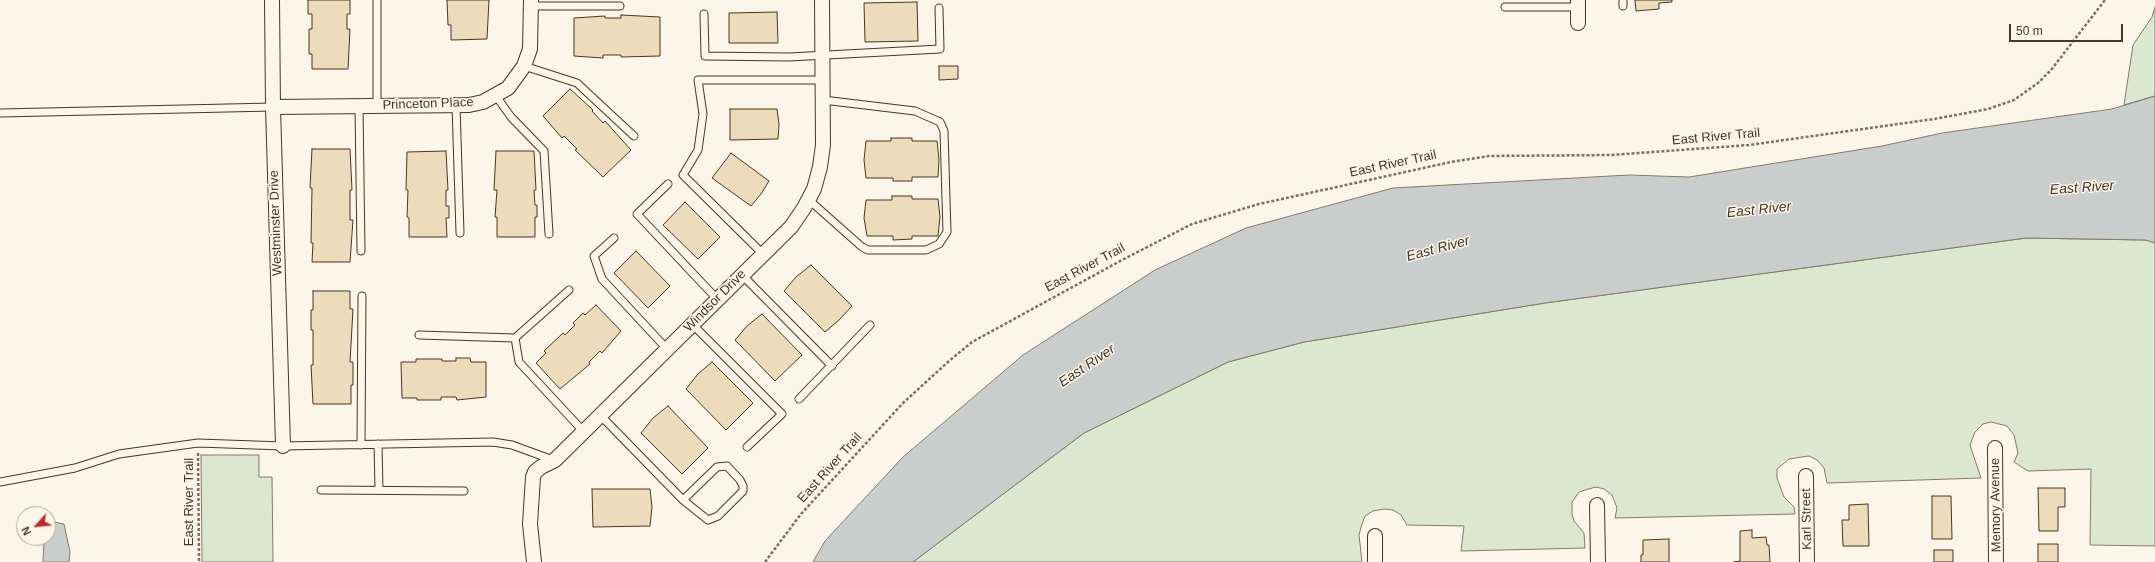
<!DOCTYPE html>
<html>
<head>
<meta charset="utf-8">
<style>
	body { margin:0 }
	#map { position:relative; width:2155px; height:562px; overflow:hidden; background:#fbf6e9; font-family:Arial,sans-serif }
	canvas { display:block }
	.north { position:absolute; left:16px; top:506px; width:40px; height:40px; box-sizing:border-box; background:#fbf6e9; border:1px solid #b4a999; border-radius:50%; rotate:243deg; font-size:11px; font-weight:700; line-height:16px; text-align:center; color:#4a3520 }
	.north::after { content:''; display:block; margin:auto; width:14px; height:18px; background:#c62828; clip-path:polygon(50% 0,100% 100%,50% 72%,0 100%) }
	.scale { position:absolute; left:2009px; top:24px; width:114px; height:18px; box-sizing:border-box; border:2px solid #4a3520; border-top:0; padding-left:5px; font-size:12px; line-height:14px; white-space:nowrap; color:#4a3520; -webkit-text-stroke:3px #fbf6e9; paint-order:stroke }
</style>
</head>
<body>
<div id="map">
<canvas width="2155" height="562"></canvas>
<div class="north">N</div>
<div class="scale">50 m</div>
</div>
<script>
const c = document.querySelector('canvas').getContext('2d');
c.lineJoin = 'round';
function fill(path, color) { c.fillStyle = color; c.fill(path, 'evenodd'); }
const shape = rows => new Path2D(rows.map(r => 'M' + r).join(''));
function trace(path, color, width, dash) { c.strokeStyle = color; c.lineWidth = width; c.lineCap = dash ? 'butt' : 'round'; c.setLineDash(dash || []); c.stroke(path); }
function drawText(font, color, halo, rows, align = 'center') {
  c.font = font + ' Arial,sans-serif'; c.lineWidth = 3; c.setLineDash([]); c.textBaseline = 'middle'; c.strokeStyle = halo; c.fillStyle = color; for (const [text, x, y, turn = 0] of rows) {
    c.save(); c.translate(x, y); c.rotate((+turn || 0) * Math.PI / 180); c.textAlign = isNaN(turn) ? turn : align; if (halo) c.strokeText(text, 0, 0); c.fillText(text, 0, 0); c.restore();
  }
}
const green = shape([
	[2155,7,2155,96,2124,105,2133,45,2152,17,2155,7],
	[2026,238,2146,240,2155,243,2155,546,2090,545,2091,469,2028,471,2014,462,2018,453,2014,435,2007,426,1991,422,1983,424,1975,432,1970,445,1981,478,1827,483,1824,468,1817,460,1809,456,1789,459,1777,469,1777,478,1784,497,1794,507,1795,514,1615,518,1617,508,1612,495,1604,489,1596,487,1585,490,1579,492,1572,502,1572,514,1574,521,1584,533,1585,548,1461,551,1464,526,1407,525,1401,515,1393,510,1384,509,1373,511,1365,516,1362,524,1359,535,1362,562,913,562,1084,433,1228,362,1304,342,1545,303,2026,238],
	[201,455,259,455,259,477,272,477,273,562,202,562,201,455]
]);
fill(green, '#dce7d0');
trace(green, '#887966', 1);
const water = shape([
	[2155,96,2155,243,2146,240,2026,238,1545,303,1304,342,1228,362,1084,433,913,562,813,562,825,541,903,457,1023,355,1155,270,1246,228,1393,188,1629,175,1689,177,1882,146,1942,133,2112,109,2155,96],
	[54,522,64,524,70,552,69,562,43,562,44,538,48,538,48,526,54,522]
]);
fill(water, '#c9cecd');
trace(water, '#887966', 1);
const building = shape([
	[308,0,350,0,350,14,347,14,347,29,350,29,348,69,312,69,312,54,309,54,309,29,312,29,312,14,308,14,308,0],
	[447,0,489,0,487,39,451,40,451,25,448,25,447,0],
	[1635,0,1672,0,1672,2,1659,3,1659,9,1636,11,1635,0],
	[917,2,918,41,865,42,864,3,917,2],
	[777,12,778,43,729,43,729,13,777,12],
	[621,15,660,17,660,56,621,57,621,55,603,55,603,58,574,56,574,18,605,16,605,18,621,18,621,15],
	[939,66,958,66,958,79,939,80,939,66],
	[570,89,593,110,592,111,603,123,605,121,631,150,603,177,575,150,577,149,564,136,562,138,543,116,570,89],
	[730,109,777,109,779,124,778,139,730,140,730,109],
	[891,138,912,138,912,141,937,141,939,159,938,177,912,177,912,181,893,181,893,178,866,178,864,160,866,141,891,141,891,138],
	[312,149,350,149,352,190,350,190,350,220,353,220,350,262,312,262,313,243,311,243,312,188,310,188,312,149],
	[446,151,448,190,446,190,446,206,449,206,449,218,446,218,447,237,409,237,409,218,407,217,408,190,406,190,407,152,446,151],
	[496,151,534,151,536,190,534,190,535,205,537,205,537,217,535,217,535,237,497,237,497,217,495,217,497,190,494,190,496,151],
	[731,153,769,181,761,194,751,206,712,178,731,153],
	[892,196,912,196,912,199,938,199,940,217,938,236,912,236,912,239,893,240,893,236,867,236,864,218,866,200,892,200,892,196],
	[685,202,720,237,698,259,663,225,685,202],
	[636,251,670,286,648,308,614,273,636,251],
	[811,265,852,306,839,320,825,332,784,291,796,277,811,265],
	[313,291,350,291,350,309,353,309,350,362,353,362,353,385,351,385,351,404,313,404,311,365,313,365,313,330,311,330,311,310,313,310,313,291],
	[596,305,621,331,602,353,600,351,589,362,590,364,560,389,536,363,546,353,544,351,563,333,565,335,575,325,573,323,583,313,585,315,596,305],
	[762,314,802,355,775,381,735,340,747,326,762,314],
	[456,358,470,358,471,362,486,362,486,397,457,400,456,397,441,397,441,400,417,400,417,398,402,398,401,362,416,362,416,359,442,359,442,361,456,361,456,358],
	[712,362,753,403,726,430,686,389,698,374,712,362],
	[668,406,708,448,682,474,641,433,653,418,668,406],
	[2038,488,2065,488,2065,507,2058,507,2058,531,2039,531,2038,488],
	[592,489,650,489,652,507,650,526,593,527,592,489],
	[1932,496,1951,496,1952,539,1932,539,1932,496],
	[1868,504,1869,546,1843,546,1842,520,1849,520,1849,505,1868,504],
	[1752,530,1752,538,1766,537,1767,545,1769,545,1770,562,1734,562,1740,561,1740,531,1752,530],
	[1669,539,1669,562,1641,562,1641,555,1643,555,1643,540,1669,539],
	[2038,544,2058,544,2058,562,2038,562,2038,544],
	[1934,550,1953,550,1953,562,1934,562,1934,550]
]);
fill(building, '#ecdcbc');
trace(building, '#4a3520', 1);
const lane = shape([
	[377,0,377,106],
	[1623,0,1623,6],
	[531,6,620,6],
	[1505,7,1578,7],
	[704,14,705,56,789,57,940,49,939,8],
	[524,66,577,83,634,136],
	[496,96,511,117,544,151,549,234],
	[456,105,460,233],
	[359,106,361,251],
	[0,113,273,107],
	[668,184,637,214,717,299],
	[809,200,862,247,868,250,926,250,939,244,947,232,944,131,940,122,915,111,823,100],
	[614,238,594,256,602,279,667,349],
	[763,254,683,175,698,150,703,114,698,80,823,80],
	[742,275,832,366],
	[692,324,782,414,747,447],
	[419,335,515,338,569,290],
	[515,338,519,362,583,431],
	[799,399,870,325],
	[600,415,683,500,708,520,718,516,743,491,743,486,740,480,727,466,717,467,683,500],
	[378,444,379,490],
	[361,445,362,296],
	[0,482,75,468,119,454,198,443,283,446,493,442,512,445,553,460],
	[321,490,464,491]
]);
const street = shape([
	[272,0,273,107,283,446],
	[1578,0,1578,23],
	[273,107,469,105,483,102,508,88,524,66,530,49,531,0],
	[1995,448,1996,562],
	[1806,476,1807,562],
	[1597,505,1598,562],
	[1375,536,1375,562],
	[534,562,530,524,533,477,535,472,541,467,555,460,791,227,804,208,814,189,820,167,823,145,822,0]
]);
trace(lane, '#4a3520', 9);
trace(street, '#4a3520', 16);
trace(shape([
	[198,453,199,562],
	[765,562,801,514,903,403,949,361,972,342,1122,260,1192,224,1259,204,1451,162,1489,156,1611,155,1749,145,1934,119,1988,109,2014,100,2038,83,2051,70,2105,0]
]), '#7f6f5c', 2.5, [3, 2]);
trace(lane, '#fbf6e9', 7);
trace(street, '#fbf6e9', 14);
drawText('13px', '#4a3520', '#fbf6e9', [
	["Princeton Place",428,104,-2],
	["East River Trail",1716,137,-5],
	["East River Trail",1393,164,-12],
	["Westminster Drive",276,223,-92],
	["East River Trail",1085,268,-28],
	["Windsor Drive",715,301,-45],
	["East River Trail",830,468,-48],
	["East River Trail",189,502,-90],
	["Memory Avenue",1996,505,-91],
	["Karl Street",1807,519,-91]
]);
drawText('italic 14px', '#4a3520', '#fbf6e9', [
	["East River",2082,188,-4],
	["East River",1759,210,-6],
	["East River",1438,249,-15],
	["East River",1087,366,-34]
]);
</script>
</body>
</html>
